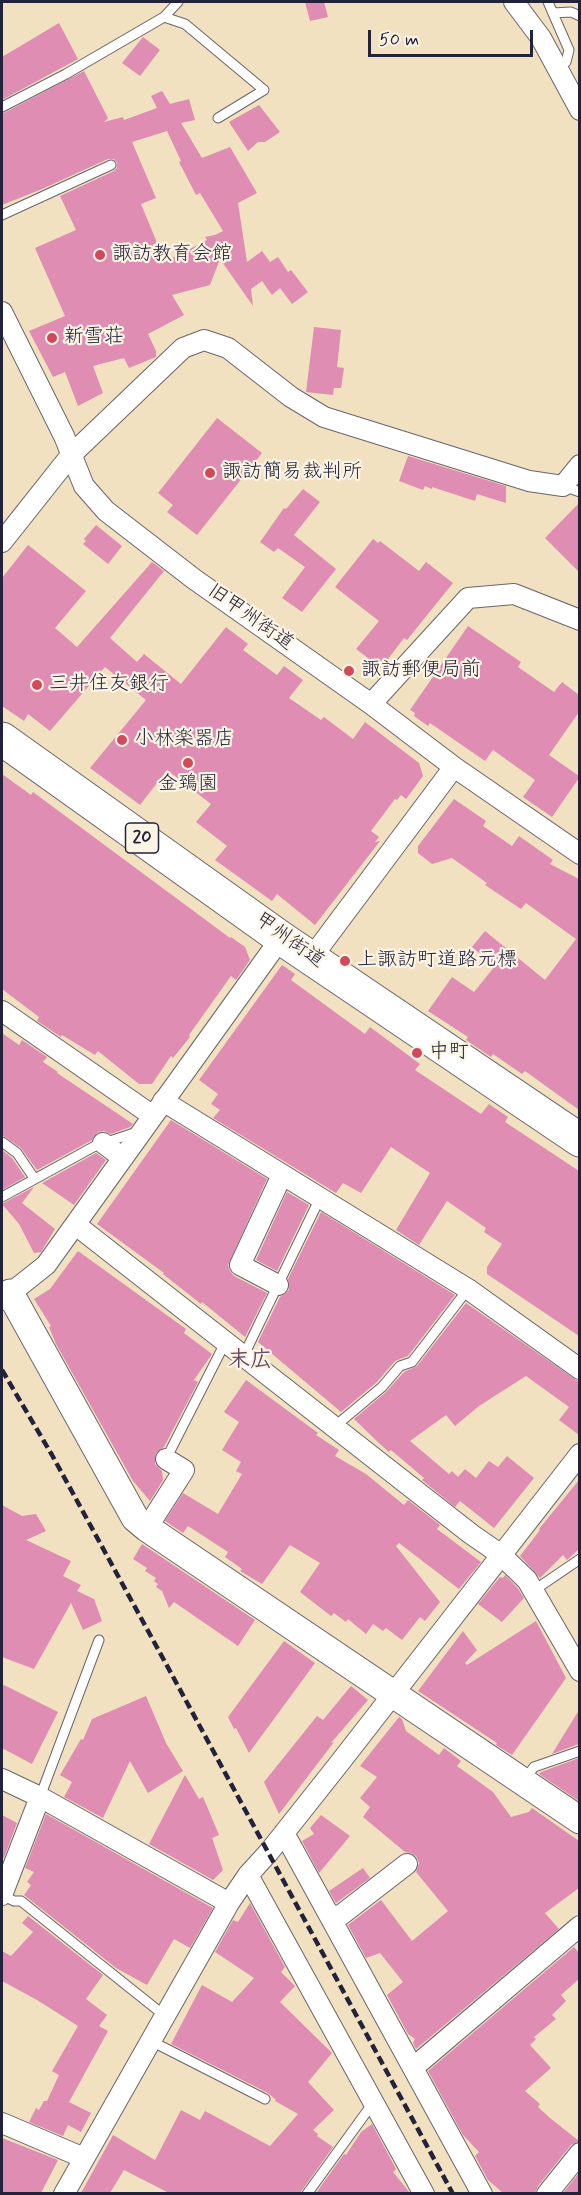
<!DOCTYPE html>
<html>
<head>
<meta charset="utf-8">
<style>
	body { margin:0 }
	#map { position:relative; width:581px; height:2195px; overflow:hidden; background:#f1e1c1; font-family:Mynerve,sans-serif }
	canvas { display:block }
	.frame { position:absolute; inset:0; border:3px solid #22223b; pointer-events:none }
	.scale { position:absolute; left:368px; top:30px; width:165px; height:27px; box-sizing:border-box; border:3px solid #22223b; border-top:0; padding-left:8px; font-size:18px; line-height:21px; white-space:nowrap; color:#22223b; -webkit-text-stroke:4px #fcf5e5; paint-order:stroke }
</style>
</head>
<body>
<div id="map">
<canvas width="581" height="2195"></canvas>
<div class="frame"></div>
<div class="scale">50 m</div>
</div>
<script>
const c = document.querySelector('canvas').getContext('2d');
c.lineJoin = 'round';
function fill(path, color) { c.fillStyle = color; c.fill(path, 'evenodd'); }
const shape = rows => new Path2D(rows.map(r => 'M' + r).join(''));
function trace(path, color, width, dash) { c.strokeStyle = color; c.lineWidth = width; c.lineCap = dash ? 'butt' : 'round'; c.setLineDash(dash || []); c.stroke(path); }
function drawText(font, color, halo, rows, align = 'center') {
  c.font = font + ' Mynerve,"Klee One",sans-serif'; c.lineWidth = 4.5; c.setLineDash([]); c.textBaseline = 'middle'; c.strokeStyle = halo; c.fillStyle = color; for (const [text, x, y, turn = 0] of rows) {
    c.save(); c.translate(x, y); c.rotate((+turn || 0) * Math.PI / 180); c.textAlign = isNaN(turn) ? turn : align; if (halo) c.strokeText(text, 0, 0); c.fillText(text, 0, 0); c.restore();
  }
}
fill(shape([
	[305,2,324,2,328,17,310,21],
	[59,23,78,59,2,100,2,57],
	[143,37,160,50,140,76,122,63],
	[84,71,108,118,104,122,123,117,124,120,157,108,151,96,162,91,170,104,189,99,195,120,181,123,202,158,230,147,257,193,238,203,247,262,262,251,270,262,278,257,288,272,291,270,308,292,292,304,280,288,272,295,262,281,251,289,253,306,220,259,210,285,172,295,184,315,148,334,156,351,156,357,129,368,124,358,93,366,103,393,78,406,65,372,53,377,29,331,65,316,35,248,76,230,60,196,114,171,117,168,117,163,114,159,108,159,42,189,2,205,2,114],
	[167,131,181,161,179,162,196,195,200,193,223,231,215,235,205,237,207,240,165,262,141,204,156,198,132,142],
	[259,105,280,132,265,142,258,142,248,151,229,122],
	[314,327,341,330,337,367,344,368,341,388,334,388,333,395,306,392],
	[217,418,262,453,197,535,167,512,173,505,158,493],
	[408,456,506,486,506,503,477,494,475,501,432,487,432,489,425,486,423,490,399,481],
	[303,489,320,502,294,535,336,569,302,612,282,598,305,567,278,548,274,552,260,542,284,508,286,509],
	[579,503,579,572,545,538],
	[96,525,122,546,108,564,83,544,86,541,84,539],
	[373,539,378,543,380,541,419,571,426,562,453,583,407,640,404,638,381,668,356,649,379,621,335,587],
	[28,545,86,591,55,628,77,647,152,562,164,571,110,638,137,662,144,654,181,684,226,627,248,644,243,650,277,675,284,666,303,680,289,698,321,720,324,717,353,739,365,722,419,763,423,776,406,799,401,795,397,800,395,799,371,831,379,837,375,842,380,841,315,925,277,894,272,901,215,860,227,846,196,822,211,804,167,770,140,805,90,768,146,700,105,667,50,731,28,714,24,721,2,706,2,578],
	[468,626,521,662,518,667,554,692,562,682,579,695,579,712,549,755,579,776,579,778,552,817,523,797,535,780,493,750,485,761,430,723,428,726,414,716,415,713,410,710],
	[2,774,31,795,33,792,230,938,231,937,245,947,250,960,236,980,231,976,189,1035,190,1037,173,1058,171,1056,152,1084,139,1084,98,1051,95,1055,62,1035,61,1037,37,1021,39,1017,2,989],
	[454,799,486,821,483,826,512,846,519,836,553,860,550,864,579,879,579,1110,525,1071,522,1074,493,1054,491,1057,466,1040,468,1037,428,1011,452,977,474,992,495,966,472,947,485,931,545,980,576,939,526,903,521,909,485,885,487,883,452,858,432,864,418,853,418,846],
	[282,965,295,974,291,980,365,1034,370,1027,420,1064,415,1070,481,1114,489,1104,508,1117,505,1122,579,1171,579,1336,487,1274,487,1267,502,1244,484,1232,486,1228,447,1201,419,1245,396,1230,430,1173,391,1147,361,1193,343,1183,336,1193,213,1118,220,1110,211,1104,218,1094,199,1080],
	[2,1033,19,1045,22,1040,47,1057,43,1062,58,1072,57,1073,133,1124,130,1127,111,1134,104,1131,98,1132,92,1140,37,1170,21,1148,2,1135],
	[171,1120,267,1179,228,1265,230,1271,234,1276,267,1293,245,1337,202,1302,201,1304,163,1274,164,1273,97,1224],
	[2,1150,12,1158,25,1177,2,1190],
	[96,1153,106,1160,74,1205,42,1183],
	[34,1187,22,1203,55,1229,41,1252,34,1253,19,1224,2,1204],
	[287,1192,309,1205,277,1271,256,1260],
	[321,1212,455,1295,408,1356,395,1361,377,1382,341,1412,258,1342,280,1297,289,1290,288,1279],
	[78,1251,186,1329,184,1333,212,1354,194,1380,198,1382,164,1447,156,1453,155,1464,162,1471,163,1480,150,1501,133,1481,56,1344,49,1327,51,1326,34,1299,50,1289],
	[466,1303,579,1382,579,1435,559,1420,569,1407,526,1376,479,1406,455,1426,446,1415,410,1441,449,1474,452,1471,458,1477,465,1469,476,1478,489,1461,498,1467,507,1456,534,1478,494,1528,460,1501,455,1507,422,1480,424,1478,391,1450,389,1452,381,1445,354,1419,386,1392,404,1372,417,1366],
	[246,1380,318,1433,316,1435,339,1450,335,1456,366,1474,404,1505,408,1500,440,1525,437,1529,481,1562,459,1589,399,1543,396,1546,440,1602,425,1621,420,1617,402,1640,386,1628,383,1631,373,1624,366,1634,348,1619,346,1622,334,1613,331,1616,300,1592,320,1563,290,1545,262,1584,240,1571,242,1569,225,1557,228,1552,188,1526,183,1533,165,1521,183,1493,218,1514,242,1474,236,1471,241,1462,222,1450,239,1422,224,1412],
	[579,1480,579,1549,567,1560,563,1555,540,1578,520,1556,540,1530,539,1529],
	[2,1505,22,1516,36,1514,46,1531,26,1540,71,1561,63,1576,81,1585,77,1591,94,1599,102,1621,83,1630,71,1603,34,1669,2,1657],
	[142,1544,255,1620,238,1646,174,1602,169,1608,162,1591,156,1587,158,1584,154,1581,156,1578,145,1571,147,1568,133,1559],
	[505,1575,517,1587,524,1598,502,1622,478,1604,500,1577,503,1578],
	[536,1621,566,1678,512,1755,496,1745,497,1743,418,1691,463,1631,477,1650,465,1663,467,1665],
	[284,1641,315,1663,249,1753,236,1728,234,1729,228,1717],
	[2,1684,58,1712,32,1764,2,1748],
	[351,1686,368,1700,331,1743,334,1742,279,1814,264,1782,317,1716,323,1720],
	[146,1696,166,1743,183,1771,148,1793,130,1761,103,1818,64,1797,72,1782,60,1775,81,1739,83,1740,92,1719],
	[579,1710,579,1744,552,1754],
	[399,1717,402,1719,406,1731,439,1755,444,1748,461,1761,457,1766,493,1792,511,1817,529,1812,532,1808,579,1841,579,1888,545,1913,559,1929,416,2049,413,2043,415,2039,408,2034,387,1995,403,1982,380,1953,366,1958,348,1925,381,1900,412,1941,448,1911,416,1872,419,1863,416,1856,411,1853,405,1852,363,1817,370,1807,360,1798,377,1777,360,1766],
	[579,1758,579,1801,539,1774,541,1772],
	[185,1775,199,1799,203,1797,219,1835,212,1838,223,1870,213,1880,149,1844],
	[46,1814,213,1908,190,1948,174,1939,147,1985,116,1968,24,1895,31,1885,27,1882,34,1872,25,1868],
	[2,1815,17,1823,4,1858,2,1857],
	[321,1815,350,1836,319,1873,302,1841,314,1834,310,1828],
	[363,1868,370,1878,336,1903,329,1891],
	[250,1903,285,1967,281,1972,295,1986,280,2002,332,2053,308,2082,334,2110,313,2130,318,2134,317,2136,333,2147,300,2193,169,2193,124,2170,110,2193,81,2193,113,2135,155,2160,181,2110,200,2120,205,2111,270,2146,298,2114,275,2101,276,2100,268,2093,171,2044,202,1985,232,2002,254,1978,215,1952,233,1920,238,1922],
	[28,1916,103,1975,86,1999,107,2015,99,2026,108,2031,69,2102,91,2113,81,2132,68,2125,63,2136,29,2122,36,2108,39,2110,44,2101,47,2101,59,2075,52,2071,78,2026,37,2000,2,1981,2,1951,11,1956,33,1932,22,1923],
	[574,1947,579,1953,579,1979,561,1995,566,2001,552,2015,556,2019,534,2037,536,2039,530,2045,551,2068,525,2091,540,2104,538,2107,550,2118,579,2141,571,2145,538,2186,535,2193,503,2193,488,2180,475,2156,479,2152,463,2135,428,2071],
	[372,2124,396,2169,393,2172,410,2193,316,2193,344,2154,346,2155,361,2132],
	[2,2138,58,2160,41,2193,2,2193],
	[579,2173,579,2193,563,2193]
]), '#df8db3');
const lane = shape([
	[548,2,569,50,566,62,557,67],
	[553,13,571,12,580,16],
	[164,17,185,24,264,90,218,118],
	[2,107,66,74,164,17,178,2],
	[2,215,111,165],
	[563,486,580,492],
	[2,1142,17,1153,34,1178],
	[2,1197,95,1146,137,1132],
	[243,1357,320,1198],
	[334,1427,382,1387,400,1366,412,1362,468,1289],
	[166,1459,225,1343],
	[533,1591,580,1559],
	[525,1779,534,1767,580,1751],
	[40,1797,99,1640],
	[2,1895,14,1901,21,1901,165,2016],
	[151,2041,265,2099],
	[307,2194,373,2103]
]);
const street = shape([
	[514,2,541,38,580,110],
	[2,312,64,436,84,486,106,511,194,579,371,704,454,767,580,854],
	[2,542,71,455,183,348,204,340,228,348,291,397,324,417,529,481,563,486,580,465],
	[371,704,468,598,514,594,580,620],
	[312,957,454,767],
	[2,1011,153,1116],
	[163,1101,468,1289,580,1369],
	[103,1143,123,1158],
	[76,1225,471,1534,500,1554,527,1580,580,1671],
	[278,1285,240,1265,282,1175],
	[2,1300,46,1265,281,938],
	[147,1528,184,1470,166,1459],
	[2,1779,40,1797,229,1903],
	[284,1833,482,2194],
	[248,1875,424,2194],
	[2,1895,40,1797],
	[330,1916,341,1915,407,1864],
	[414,2067,580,1926],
	[2,2123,84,2158],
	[64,2194,229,1903,248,1875,269,1852,338,1765,580,1454],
	[547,2194,580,2153]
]);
const secondary = shape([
	[10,1293,135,1518,147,1528,580,1820]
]);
const highway = shape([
	[2,739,281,938,580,1140]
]);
trace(lane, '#6a656a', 11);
trace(street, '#6a656a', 22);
trace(secondary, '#6a656a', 29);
trace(highway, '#6a656a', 35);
trace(lane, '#fff', 9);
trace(street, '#fff', 20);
trace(secondary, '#fff', 27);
trace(highway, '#fff', 33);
trace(shape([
	[2,1370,52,1455,171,1673,453,2194]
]), '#22223b', 4.5, [9, 4.5]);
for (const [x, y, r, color] of [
	[100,255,6,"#d1495b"],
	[52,338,6,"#d1495b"],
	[210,473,6,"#d1495b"],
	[349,671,6,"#d1495b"],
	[37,685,6,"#d1495b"],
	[122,740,6,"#d1495b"],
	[188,763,6,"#d1495b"],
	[345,961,6,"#d1495b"],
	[417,1053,6,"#d1495b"]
]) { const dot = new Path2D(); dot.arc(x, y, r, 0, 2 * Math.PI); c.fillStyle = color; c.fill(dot); trace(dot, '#fcf5e5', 2); }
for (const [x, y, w] of [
	[142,838,33]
]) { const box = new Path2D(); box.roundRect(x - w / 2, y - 15, w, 30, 4.5); c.fillStyle = '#fcf5e5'; c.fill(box); trace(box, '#22223b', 1.5); }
drawText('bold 18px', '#22223b', null, [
	["20",142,838]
]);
drawText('20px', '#22223b', '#fcf5e5', [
	["諏訪教育会館",112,255],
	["新雪荘",64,338],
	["諏訪簡易裁判所",222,473],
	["諏訪郵便局前",361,671],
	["三井住友銀行",49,685],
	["小林楽器店",134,740],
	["金鵄園",188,785,"center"],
	["上諏訪町道路元標",357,961],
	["中町",429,1053]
], 'left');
drawText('20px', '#22223b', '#fcf5e5', [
	["旧甲州街道",250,618,35],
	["甲州街道",289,941,35]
]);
drawText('bold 22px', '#644765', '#fcf5e5', [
	["末広",250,1361]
]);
</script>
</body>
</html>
